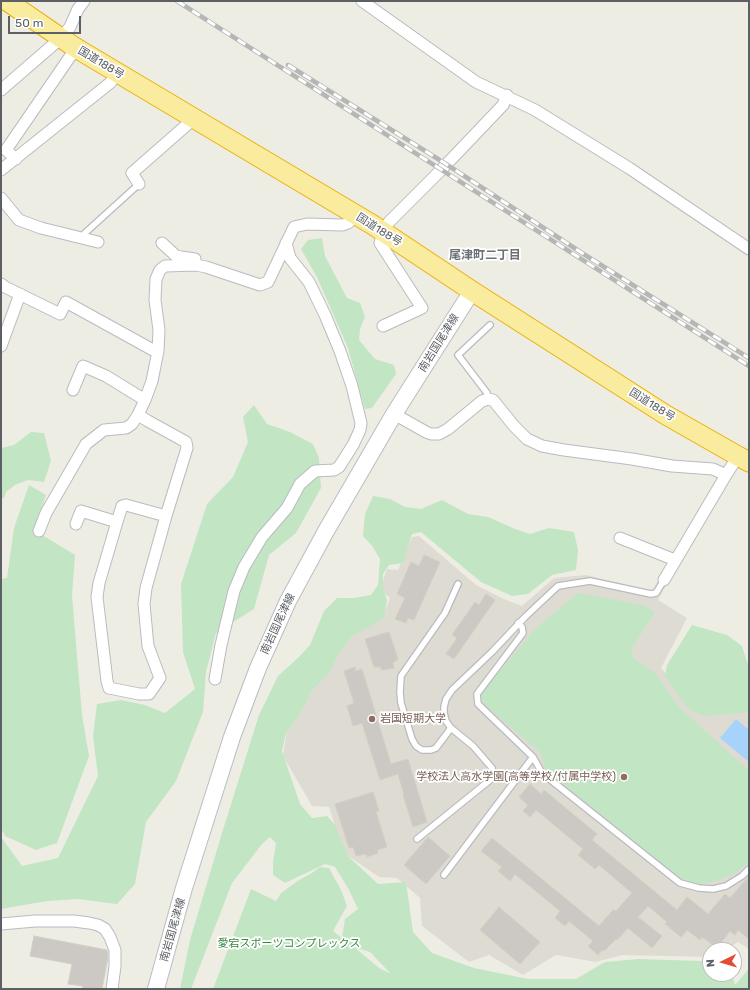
<!DOCTYPE html>
<html>
<head>
<meta charset="utf-8">
<style>
	body { margin:0 }
	#map { position:relative; width:750px; height:990px; overflow:hidden; background:#eeede4; font-family:Rubik,sans-serif }
	canvas { display:block }
	.frame { position:absolute; inset:0; border:2px solid #5c5f64; pointer-events:none }
	.north { position:absolute; left:702px; top:942px; width:40px; height:40px; box-sizing:border-box; background:#fff; border:1px solid #bebfc1; border-radius:50%; rotate:265deg; font-size:11px; font-weight:700; line-height:16px; text-align:center; color:#5c5f64 }
	.north::after { content:''; display:block; margin:auto; width:14px; height:18px; background:#e34d36; clip-path:polygon(50% 0,100% 100%,50% 72%,0 100%) }
	.scale { position:absolute; left:8px; top:16px; width:73px; height:18px; box-sizing:border-box; border:2px solid #5c5f64; border-top:0; padding-left:5px; font-size:12px; line-height:14px; white-space:nowrap; color:#5c5f64; -webkit-text-stroke:3px #fff; paint-order:stroke }
</style>
</head>
<body>
<div id="map">
<canvas width="750" height="990"></canvas>
<div class="frame"></div>
<div class="north">N</div>
<div class="scale">50 m</div>
</div>
<script>
const c = document.querySelector('canvas').getContext('2d');
c.lineJoin = 'round';
function fill(path, color) { c.fillStyle = color; c.fill(path, 'evenodd'); }
const shape = rows => new Path2D(rows.map(r => 'M' + r).join(''));
function trace(path, color, width, dash) { c.strokeStyle = color; c.lineWidth = width; c.lineCap = dash ? 'butt' : 'round'; c.setLineDash(dash || []); c.stroke(path); }
function drawText(font, color, halo, rows, align = 'center') {
  c.font = font + ' Rubik,"Noto Sans JP",sans-serif'; c.lineWidth = 3.5; c.setLineDash([]); c.textBaseline = 'middle'; c.strokeStyle = halo; c.fillStyle = color; for (const [text, x, y, turn = 0] of rows) {
    c.save(); c.translate(x, y); c.rotate((+turn || 0) * Math.PI / 180); c.textAlign = isNaN(turn) ? turn : align; if (halo) c.strokeText(text, 0, 0); c.fillText(text, 0, 0); c.restore();
  }
}
fill(shape([
	[419,536,476,585,504,599,522,606,554,578,586,575,652,591,659,579,667,584,658,600,687,618,661,668,703,713,749,707,749,949,738,942,724,950,710,950,710,957,622,955,596,962,556,955,523,975,489,955,469,962,422,926,420,898,397,878,379,877,344,853,329,807,312,806,283,756,288,723,350,634,384,614,390,598,380,589,387,569,398,570,412,537]
]), '#dedcd2');
fill(shape([
	[322,238,325,256,347,298,360,303,365,317,360,329,359,340,375,359,394,365,396,374,372,408,365,409,348,348,317,277,301,249,308,240],
	[254,405,267,424,290,432,313,444,319,458,321,488,296,533,269,555,254,609,216,633,206,672,203,712,176,781,146,822,135,884,117,904,78,899,47,901,1,909,1,837,22,866,58,858,98,776,93,736,97,704,121,700,145,705,165,713,195,689,183,652,181,584,207,504,233,477,248,442,243,417],
	[31,432,44,433,51,461,44,482,28,480,15,485,6,492,4,498,1,499,1,448,14,445],
	[29,485,46,495,34,530,75,555,72,595,82,715,89,756,57,843,36,850,5,836,1,828,1,579,7,578,14,528],
	[373,496,390,499,405,507,421,509,442,500,468,514,488,517,515,529,530,534,549,528,574,532,578,550,576,570,552,575,528,594,512,596,481,582,421,532,412,534,403,563,389,565,383,574,383,587,387,600,384,618,352,636,340,652,329,672,312,690,298,717,286,733,282,751,300,804,312,818,327,816,335,825,348,856,378,884,406,882,413,932,432,953,474,968,528,979,576,979,605,962,638,959,702,961,710,958,710,974,732,974,735,985,749,969,749,989,213,989,251,889,276,901,281,893,299,880,312,873,320,867,329,868,341,890,347,906,333,931,342,938,345,919,358,909,348,888,335,867,325,864,285,883,273,875,273,862,276,843,270,837,262,844,232,883,191,989,180,989,190,940,222,833,259,715,278,676,299,657,310,645,324,611,337,598,354,598,371,595,378,585,380,559,373,547,363,536,365,514],
	[354,947,370,952,391,974,379,968],
	[578,593,643,605,655,612,632,648,633,658,655,673,679,707,749,771,749,862,734,874,717,881,699,884,682,881,668,870,546,770,540,752,483,703,481,694,534,630],
	[692,625,727,635,742,646,749,668,749,712,707,716,691,711,675,691,665,676,667,665]
]), '#c2e5c4');
fill(shape([
	[736,719,749,730,749,762,720,738]
]), '#a7d2fc');
const building = shape([
	[424,555,440,562,414,620,408,618,406,623,395,619,405,598,397,594,411,562,419,566,424,555],
	[486,594,495,600,454,659,446,654,457,638,452,635,475,602,479,605,486,594],
	[389,632,398,659,393,663,394,668,382,670,380,667,374,667,365,639,389,632],
	[355,667,356,671,362,669,391,764,408,759,427,822,413,827,403,795,404,795,398,774,380,780,362,723,353,726,347,706,354,703,344,671,355,667],
	[530,784,541,794,544,790,597,834,592,840,677,910,687,897,708,914,725,894,730,898,749,876,749,939,738,930,735,935,730,931,717,948,702,937,700,940,687,930,681,937,665,924,667,922,648,906,638,917,662,936,652,948,628,928,617,940,616,939,604,951,602,950,598,955,588,946,593,941,569,921,565,926,555,918,560,911,515,874,510,881,498,871,502,867,481,851,492,838,599,926,613,910,616,911,632,893,599,865,595,869,578,855,583,849,536,810,530,817,523,811,528,805,519,797,530,784],
	[373,792,379,811,376,812,387,847,377,850,378,853,367,857,366,854,356,856,353,847,349,848,335,804,373,792],
	[428,837,450,856,426,884,404,865,428,837],
	[499,907,540,942,520,964,480,930,499,907],
	[34,936,107,950,108,957,102,989,82,989,83,986,68,984,72,964,30,956,34,936]
]);
fill(building, '#ccc9c4');
trace(building, '#d3cfc3', 1);
const service = shape([
	[82,238,85,233,139,184],
	[488,399,487,393,458,355,490,325],
	[518,623,522,627,523,633,477,694,478,704,533,757],
	[451,728,436,748,431,750,422,750,416,746,412,739,401,703,400,692,401,676,445,613,458,584],
	[417,839,490,780,493,774,492,768,473,746,451,728,446,721,444,713,444,707,446,699,452,690,492,652,525,617,558,586,590,581,651,594,656,593,664,580],
	[444,875,533,757,542,773,680,883,699,888,713,889,726,886,742,876,749,869]
]);
const minor = shape([
	[362,1,476,82,535,110,629,168,749,249],
	[1,90,61,38,70,27,78,9,84,1],
	[16,159,6,150,76,48],
	[1,170,110,83,118,73],
	[139,184,132,173,189,123,193,118],
	[1,198,19,220,41,228,98,242],
	[162,243,176,256,181,257,195,259],
	[1,284,5,287,60,314,66,302,153,350,158,351],
	[383,326,422,308,380,243,383,231,389,222,441,170,503,105,507,95],
	[1,346,20,294],
	[73,390,83,366,106,376,145,400],
	[394,414,426,432,431,434,439,434,448,429,482,401,488,399,493,400,514,426,527,439,542,446,564,450,632,459,672,466,713,469,726,475],
	[138,415,148,421,186,442,187,448,166,516],
	[126,505,166,516,146,588,144,604,148,646,160,678,149,694,139,694,109,688,107,681,97,597,99,583,117,522,122,506,126,505],
	[76,524,81,511,117,522],
	[39,531,46,513,86,444,104,430,126,428,132,424,138,415,145,400,152,381,158,351,159,330,155,300,156,279,160,270,165,266,196,265,206,267,260,285,268,282,294,227,307,224,343,225,348,223,356,215],
	[620,538,675,560],
	[664,580,726,475,738,456],
	[215,679,221,645,234,591,244,567,262,537,287,508,300,484,315,471,334,470,339,467,353,445,360,430,361,423,352,386,340,351,325,315,309,282,290,258,286,243],
	[1,924,35,921,74,921,89,923,98,925,105,929,110,937,115,950,115,966,112,989]
]);
const secondary = shape([
	[156,989,184,888,232,737,258,668,288,601,326,531,394,414,472,291]
]);
const trunk = shape([
	[7,1,61,38,76,48,373,225,472,291,666,415,738,456,749,462]
]);
trace(service, '#b9bbc0', 8);
trace(minor, '#b9bbc0', 13);
trace(secondary, '#babcc2', 18);
trace(trunk, '#eab009', 21);
trace(service, '#fff', 5.5);
trace(minor, '#fff', 11);
trace(secondary, '#fff', 16);
trace(trunk, '#faec9e', 19);
const rail = shape([
	[177,1,749,366],
	[288,65,446,164,582,253,749,358]
]);
trace(rail, '#b5b6b6', 4.5);
trace(rail, '#fff', 3, [9]);
for (const [x, y, r, color] of [
	[372,719,4,"#8d6e63"],
	[624,777,4,"#8d6e63"]
]) { const dot = new Path2D(); dot.arc(x, y, r, 0, 2 * Math.PI); c.fillStyle = color; c.fill(dot); trace(dot, '#fff', 1.5); }
drawText('11px', '#5c5f64', '#fff', [
	["国道188号",101,63,31],
	["国道188号",379,230,32],
	["南岩国尾津線",439,343,-58],
	["国道188号",652,405,32],
	["南岩国尾津線",278,624,-65],
	["南岩国尾津線",173,930,-74]
]);
drawText('11px', '#785e54', '#fff', [
	["岩国短期大学",380,719],
	["学校法人高水学園(高等学校/付属中学校)",616,777,"right"]
], 'left');
drawText('11px', '#398641', '#fff', [
	["愛宕スポーツコンプレックス",289,944]
]);
drawText('bold 12px', '#6d7176', '#fff', [
	["尾津町二丁目",485,256]
]);
</script>
</body>
</html>
